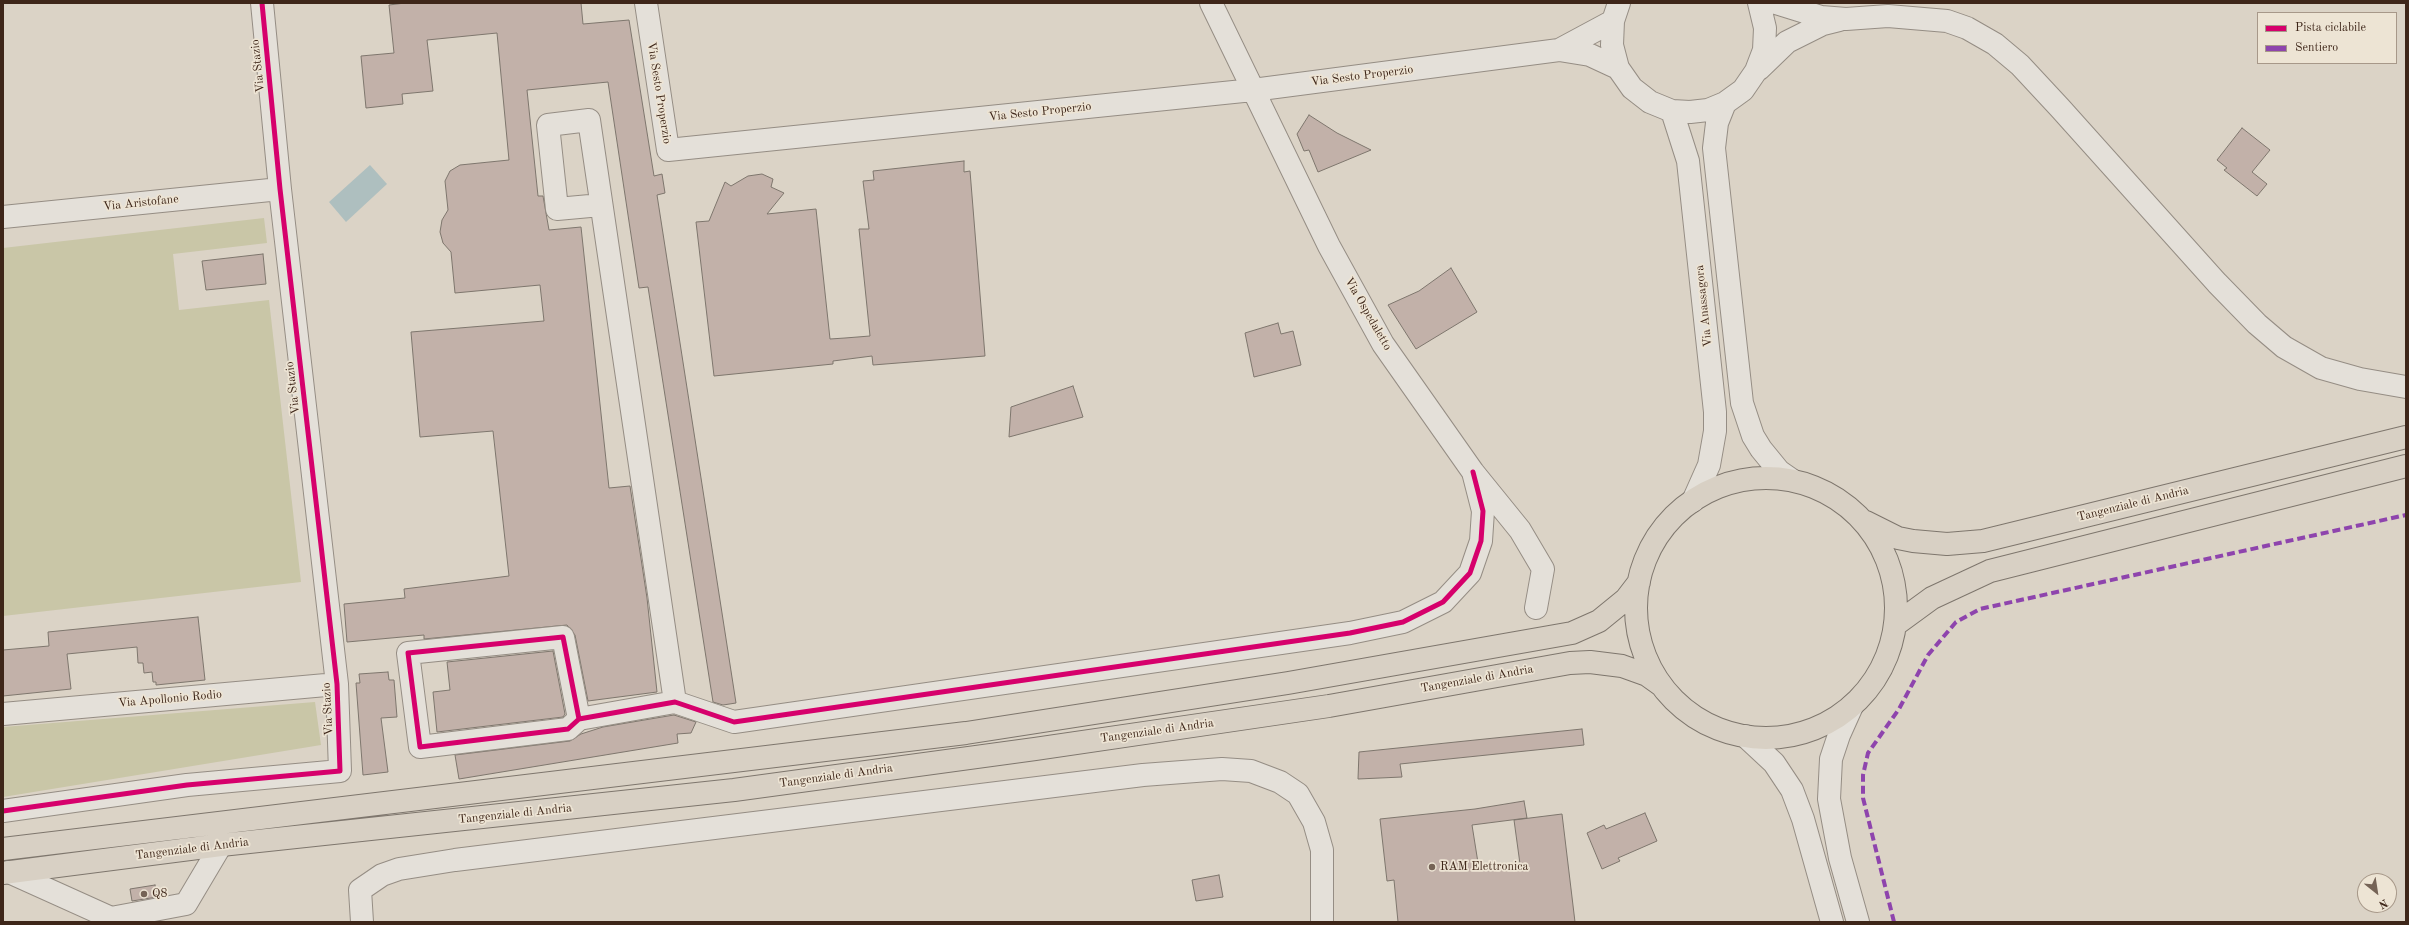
<!DOCTYPE html>
<html>
<head>
<meta charset="utf-8">
<style>
	body { margin:0 }
	#map { position:relative; width:2409px; height:925px; overflow:hidden; background:#dbd3c6; font-family:"Old Standard TT",serif }
	canvas { display:block }
	.frame { position:absolute; inset:0; border:4px solid #3e2619; pointer-events:none }
	.legend { position:absolute; left:2257px; top:12px; width:140px; height:52px; box-sizing:border-box; background:#ede4d4; border:1px solid #a79889; margin:0; padding:5px 7px; list-style:none; font-size:12px; color:#3e2619 }
	.legend li { display:flex; align-items:center; gap:8px; height:20px }
	.legend b { width:20px; border:1px solid #a79889 }
	.north { position:absolute; left:2357px; top:873px; width:40px; height:40px; box-sizing:border-box; background:#ede4d4; border:1px solid #a79889; border-radius:50%; rotate:150deg; font-size:11px; font-weight:700; line-height:16px; text-align:center; color:#3e2619 }
	.north::after { content:''; display:block; margin:auto; width:14px; height:18px; background:#756356; clip-path:polygon(50% 0,100% 100%,50% 72%,0 100%) }
</style>
</head>
<body>
<div id="map">
<canvas width="2409" height="925"></canvas>
<div class="frame"></div>
<ul class="legend">
<li><b style="height:5px;background:#d6006c"></b>Pista ciclabile</li>
<li><b style="height:5px;background:#8e44ad"></b>Sentiero</li>
</ul>
<div class="north">N</div>
</div>
<script>
const c = document.querySelector('canvas').getContext('2d');
c.lineJoin = 'round';
function fill(path, color) { c.fillStyle = color; c.fill(path, 'evenodd'); }
const shape = rows => new Path2D(rows.map(r => 'M' + r).join(''));
function trace(path, color, width, dash) { c.strokeStyle = color; c.lineWidth = width; c.lineCap = dash ? 'butt' : 'round'; c.setLineDash(dash || []); c.stroke(path); }
function drawText(font, color, halo, rows, align = 'center') {
  c.font = font + ' "Old Standard TT",serif'; c.lineWidth = 3.5; c.setLineDash([]); c.textBaseline = 'middle'; c.strokeStyle = halo; c.fillStyle = color; for (const [text, x, y, turn = 0] of rows) {
    c.save(); c.translate(x, y); c.rotate((+turn || 0) * Math.PI / 180); c.textAlign = isNaN(turn) ? turn : align; if (halo) c.strokeText(text, 0, 0); c.fillText(text, 0, 0); c.restore();
  }
}
fill(shape([
	[264,218,267,243,173,254,179,310,269,300,301,582,3,616,3,248],
	[315,702,321,745,3,797,3,727]
]), '#c9c6a7');
fill(shape([
	[370,165,387,184,346,222,329,202]
]), '#aebfbf');
const building = shape([
	[405,3,581,3,583,24,629,20,654,176,662,174,665,193,657,195,736,703,723,705,713,702,648,287,639,288,608,82,527,90,538,196,543,196,549,230,581,227,609,488,630,486,647,598,657,692,588,701,575,635,567,625,424,639,424,635,347,642,344,604,405,598,404,589,509,576,493,431,420,437,411,332,544,321,540,285,455,293,451,252,443,243,440,232,442,220,448,210,445,181,450,171,460,165,509,160,497,33,427,40,433,91,402,94,403,104,366,108,361,56,394,53,389,5,405,3],
	[1309,115,1337,133,1371,150,1318,172,1309,150,1304,151,1297,134,1309,115],
	[2242,128,2270,150,2252,172,2267,184,2257,196,2224,170,2227,168,2217,160,2242,128],
	[964,161,964,172,970,171,985,356,873,365,872,356,833,361,833,364,714,376,696,222,709,221,725,182,731,186,748,176,762,174,773,179,771,187,784,193,767,214,816,209,830,339,845,338,870,336,859,229,869,229,863,181,874,180,873,171,964,161],
	[263,254,266,284,206,290,202,261,263,254],
	[1451,268,1477,312,1416,349,1388,305,1419,291,1451,268],
	[1278,323,1281,334,1293,331,1301,365,1254,377,1245,333,1278,323],
	[1073,386,1083,417,1009,437,1011,407,1073,386],
	[198,617,205,680,156,685,156,682,153,682,152,672,144,673,143,663,138,663,137,647,67,654,71,689,3,696,3,650,49,646,48,632,198,617],
	[553,651,565,714,563,717,437,732,433,692,450,690,447,662,553,651],
	[388,672,389,680,394,680,397,717,381,718,388,772,363,775,356,683,360,683,359,674,388,672],
	[674,715,696,722,691,733,677,734,678,743,459,779,455,755,570,741,581,734,603,727,674,715],
	[1582,729,1584,745,1400,764,1402,777,1358,779,1359,752,1582,729],
	[1524,801,1527,818,1472,825,1479,869,1520,864,1514,820,1562,814,1575,922,1398,922,1394,880,1387,881,1380,819,1475,809,1524,801],
	[1645,813,1657,841,1618,858,1620,861,1602,869,1587,833,1604,825,1606,829,1645,813],
	[1219,875,1223,897,1196,901,1192,880,1219,875],
	[155,885,157,897,132,901,130,889,155,885]
]);
fill(building, '#c2b1a9');
trace(building, '#7e766d', 1);
const minor = shape([
	[646,3,668,150,1253,90,1559,50,1590,55,1618,68],
	[1211,3,1329,246,1383,344,1473,472,1520,530,1543,569,1536,608],
	[1619,3,1613,21,1612,45,1618,68,1632,88,1650,102,1672,111,1690,112,1708,110,1725,103,1743,90,1756,71,1764,50,1765,28,1759,3],
	[1776,3,1821,17,1846,19,1888,16,1947,21,1967,28,1995,44,2020,65,2060,108,2217,283,2257,324,2284,347,2321,368,2360,379,2406,387],
	[1559,50,1613,21],
	[1759,69,1787,42,1823,24,1839,20],
	[1725,103,1717,123,1714,148,1742,403,1753,436,1761,449,1779,471,1792,480],
	[1672,111,1688,161,1715,412,1715,431,1709,465,1693,501],
	[601,205,557,209,548,125,589,120,675,702],
	[3,217,280,189],
	[1852,706,1839,735,1831,759,1829,799,1840,858,1858,922],
	[3,714,337,684],
	[579,719,563,637,408,653,420,747,568,729,579,719,675,702,734,722,1350,633,1403,622,1443,602,1470,573,1481,541,1483,511,1473,472],
	[1745,736,1774,763,1792,790,1803,819,1832,922],
	[3,811,187,785,340,771,337,684,280,189,262,3],
	[9,872,111,918,186,904,221,845],
	[362,922,360,890,382,875,399,869,455,860,1143,775,1222,769,1251,771,1280,782,1298,794,1314,822,1322,850,1322,922]
]);
const major = shape([
	'1636 608a130 130 0 1 1 260 0a130 130 0 1 1-260 0Z',
	[1866,522,1898,538,1913,541,1947,544,1983,541,2406,437],
	[1895,625,1932,598,1990,571,2406,466],
	[3,849,966,733,1288,683,1572,633,1599,621,1626,599,1639,582],
	[3,873,221,845,734,790,1035,749,1329,706,1570,663,1590,662,1622,666,1647,675,1661,685]
]);
trace(minor, '#958d84', 24);
trace(major, '#7e766d', 24);
trace(minor, '#e4e0d9', 22);
trace(major, '#d8d0c4', 22);
trace(shape([
	[1894,922,1863,798,1863,775,1868,753,1899,709,1928,655,1956,622,1980,609,2406,515]
]), '#8e44ad', 4, [8, 4]);
trace(shape([
	[579,719,563,637,408,653,420,747,568,729,579,719,675,702,734,722,1350,633,1403,622,1443,602,1470,573,1481,541,1483,511,1473,472],
	[3,811,187,785,340,771,337,684,280,189,262,3]
]), '#d6006c', 5);
for (const [x, y, r, color] of [
	[1432,867,4,"#756356"],
	[144,894,4,"#756356"]
]) { const dot = new Path2D(); dot.arc(x, y, r, 0, 2 * Math.PI); c.fillStyle = color; c.fill(dot); trace(dot, '#ede4d4', 1.5); }
drawText('12px', '#3e2619', '#ede4d4', [
	["Via Stazio",258,66,-96],
	["Via Sesto Properzio",1362,76,-7],
	["Via Sesto Properzio",659,93,81],
	["Via Sesto Properzio",1040,112,-6],
	["Via Aristofane",141,203,-6],
	["Via Anassagora",1704,306,-96],
	["Via Ospedaletto",1368,314,60],
	["Via Stazio",293,388,-97],
	["Tangenziale di Andria",2133,504,-14],
	["Tangenziale di Andria",1477,679,-10],
	["Via Apollonio Rodio",170,699,-5],
	["Via Stazio",328,709,-93],
	["Tangenziale di Andria",1157,731,-8],
	["Tangenziale di Andria",836,776,-8],
	["Tangenziale di Andria",515,814,-6],
	["Tangenziale di Andria",192,849,-7]
]);
drawText('12px', '#3e2619', '#ede4d4', [
	["RAM Elettronica",1440,867],
	["Q8",152,894]
], 'left');
</script>
</body>
</html>
